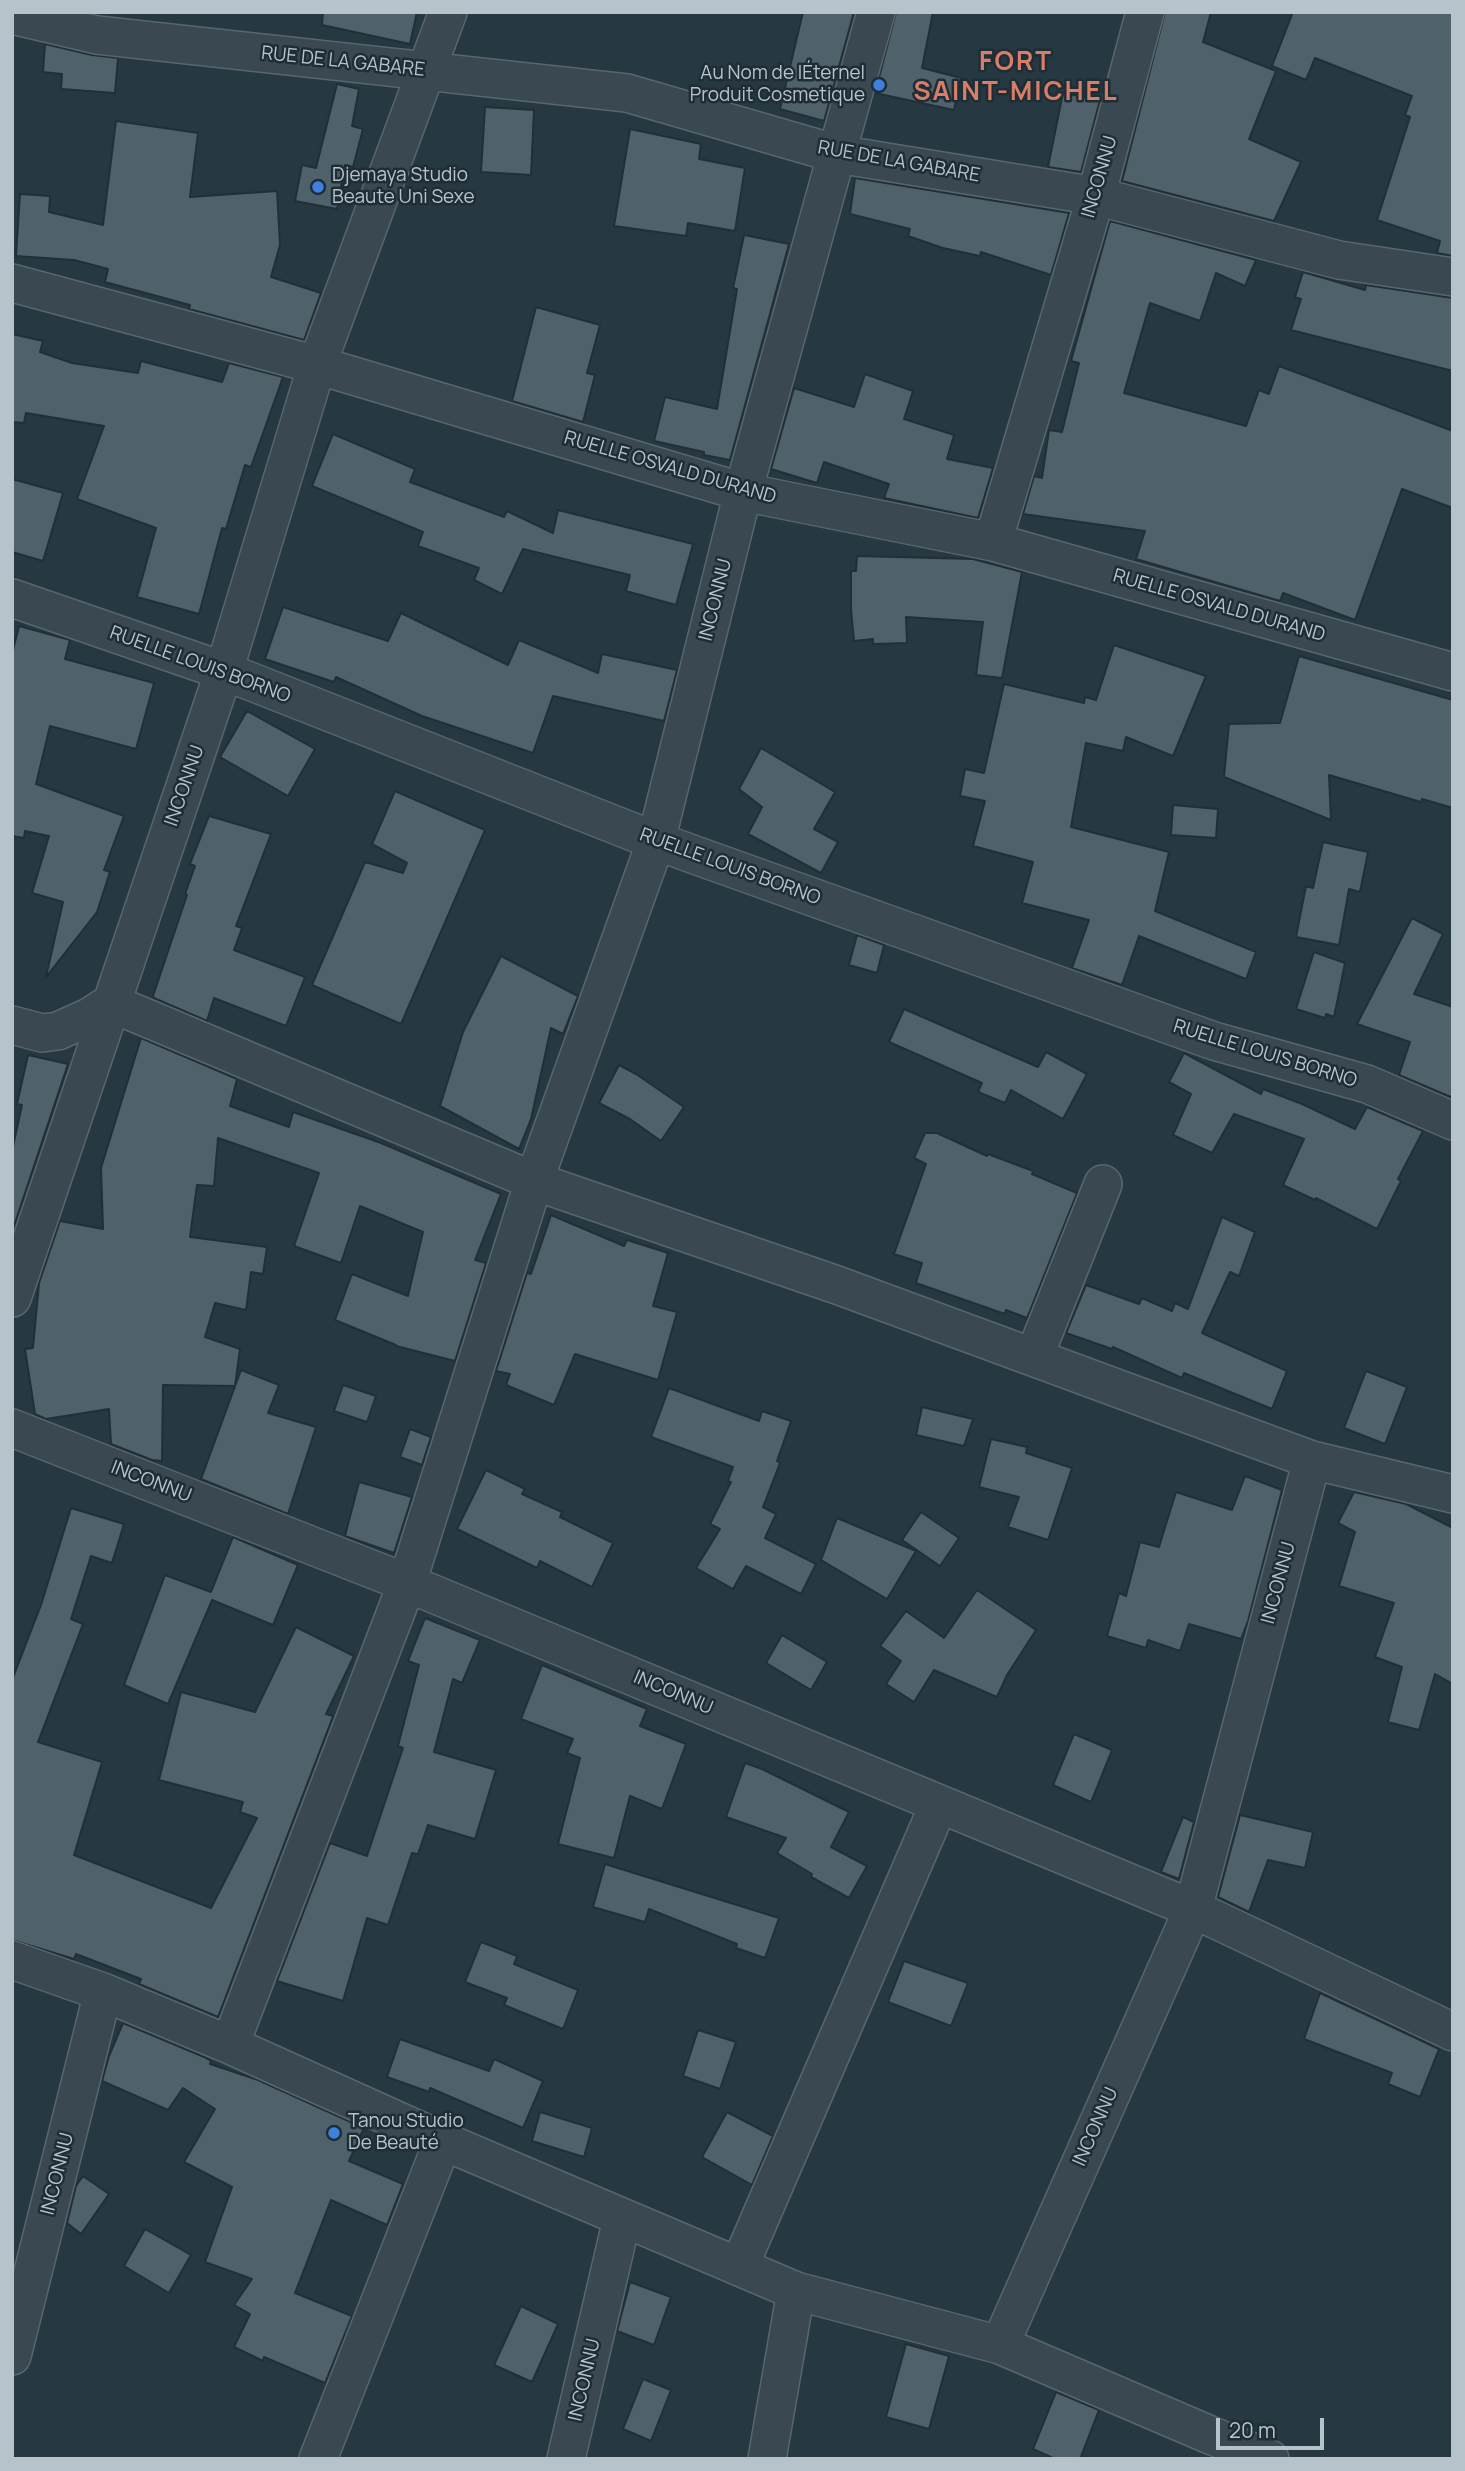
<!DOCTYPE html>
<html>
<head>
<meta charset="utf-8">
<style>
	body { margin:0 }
	#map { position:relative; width:1465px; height:2471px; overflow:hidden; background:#263841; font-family:Manrope,sans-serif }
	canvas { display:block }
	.frame { position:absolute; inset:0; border:14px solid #b7c3cb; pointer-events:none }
	.scale { position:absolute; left:1216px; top:2418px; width:108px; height:32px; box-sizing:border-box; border:4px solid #b7c3cb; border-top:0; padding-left:9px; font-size:21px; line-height:24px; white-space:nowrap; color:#b7c3cb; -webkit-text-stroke:5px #1f2e36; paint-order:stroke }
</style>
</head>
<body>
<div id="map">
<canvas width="1465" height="2471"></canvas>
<div class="frame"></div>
<div class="scale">20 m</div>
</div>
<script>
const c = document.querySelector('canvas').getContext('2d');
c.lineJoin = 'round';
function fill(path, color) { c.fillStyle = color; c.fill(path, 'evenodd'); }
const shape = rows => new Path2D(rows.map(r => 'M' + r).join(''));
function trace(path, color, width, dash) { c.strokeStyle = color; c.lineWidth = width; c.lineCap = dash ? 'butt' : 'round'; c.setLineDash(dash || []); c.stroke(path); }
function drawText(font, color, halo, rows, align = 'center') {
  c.font = font + ' Manrope,sans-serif'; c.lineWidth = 5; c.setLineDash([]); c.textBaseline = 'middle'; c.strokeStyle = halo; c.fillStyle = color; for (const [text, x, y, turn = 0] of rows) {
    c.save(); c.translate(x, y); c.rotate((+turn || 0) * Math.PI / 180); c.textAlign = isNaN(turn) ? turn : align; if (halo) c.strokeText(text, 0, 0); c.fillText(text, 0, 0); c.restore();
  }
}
const building = shape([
	[323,12,417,12,410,44,322,25,323,12],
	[803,12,854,12,824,121,780,109,803,12],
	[896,12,933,12,922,68,961,78,954,110,875,93,896,12],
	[1165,12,1211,12,1203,42,1276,71,1249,139,1301,162,1274,221,1122,181,1165,12],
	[1293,12,1453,12,1453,256,1437,253,1440,241,1377,220,1410,117,1405,115,1412,96,1315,58,1306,80,1272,66,1293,12],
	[45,44,92,55,118,58,115,93,61,89,62,74,43,72,45,44],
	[337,84,359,89,352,126,363,129,353,167,345,165,337,209,295,201,302,165,316,168,337,84],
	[1063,93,1100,100,1081,172,1048,167,1063,93],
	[485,107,534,110,531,175,481,172,485,107],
	[116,121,198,133,190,197,277,191,280,245,271,277,321,293,304,340,189,309,190,305,105,282,108,269,74,260,16,256,20,194,50,196,49,212,103,225,116,121],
	[630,129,701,144,699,159,745,168,735,231,688,223,686,236,614,226,630,129],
	[855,178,1069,213,1051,275,981,252,980,256,943,248,908,236,910,229,850,214,855,178],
	[1110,221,1256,260,1245,286,1216,273,1200,321,1150,303,1124,393,1246,426,1259,390,1269,394,1279,366,1453,431,1453,508,1402,489,1355,620,1283,593,1280,601,1136,559,1145,531,1023,514,1034,476,1042,478,1049,430,1062,432,1079,363,1071,361,1110,221],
	[744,235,789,244,730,460,704,455,704,452,654,441,665,397,717,409,737,289,733,288,744,235],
	[1303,272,1365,290,1366,285,1453,298,1453,371,1291,330,1301,299,1295,297,1303,272],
	[536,307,600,325,587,373,595,375,583,422,512,401,536,307],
	[12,334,43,341,40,352,72,363,138,373,141,361,222,382,229,363,283,377,251,467,245,465,226,529,222,528,199,614,137,597,156,528,77,499,104,426,26,413,24,423,12,422,12,334],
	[865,374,913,391,904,419,954,435,947,459,993,468,978,518,884,498,889,484,824,462,817,483,771,469,794,388,854,407,865,374],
	[333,434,415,469,410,482,504,517,507,511,553,533,558,510,693,544,676,605,626,591,630,575,523,549,502,594,474,580,479,568,418,546,423,532,312,486,333,434],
	[12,479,63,493,43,561,12,552,12,479],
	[857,556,973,559,1022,572,1002,678,976,675,983,622,906,617,907,643,873,644,873,639,854,641,851,609,851,571,856,571,857,556],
	[283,607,388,641,401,613,508,665,519,640,598,673,602,654,677,670,664,721,553,696,533,753,422,716,336,677,334,682,265,659,283,607],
	[19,626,70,640,65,659,154,683,136,749,50,726,36,784,124,816,104,870,110,872,97,912,46,977,63,902,32,893,49,836,25,831,24,838,12,836,12,654,19,626],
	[1114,645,1206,676,1173,756,1126,737,1123,751,1086,743,1071,827,1169,852,1155,911,1256,952,1246,979,1139,936,1122,985,1072,968,1089,920,1022,903,1033,862,973,846,985,801,960,796,965,769,984,773,1004,684,1084,703,1085,697,1096,700,1114,645],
	[1299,656,1453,700,1453,808,1422,799,1421,802,1329,775,1331,820,1224,777,1229,724,1280,723,1299,656],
	[247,711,315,749,288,796,220,757,247,711],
	[761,748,835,792,814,829,838,842,821,873,748,834,762,807,739,789,761,748],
	[395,791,485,830,401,1024,312,985,365,862,403,873,407,863,372,844,395,791],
	[1173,805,1218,809,1216,838,1171,835,1173,805],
	[209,816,271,834,236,926,242,928,234,950,305,977,286,1026,214,998,207,1021,154,998,153,996,187,895,185,894,195,866,190,864,209,816],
	[1323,842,1368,852,1360,892,1349,889,1339,945,1296,937,1306,886,1313,888,1323,842],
	[1412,918,1443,934,1414,994,1453,1007,1453,1098,1399,1075,1410,1042,1357,1024,1412,918],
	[857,935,884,945,877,973,849,965,857,935],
	[1314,952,1345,963,1334,1017,1326,1014,1325,1018,1296,1009,1314,952],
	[501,956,578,996,563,1034,551,1028,531,1119,519,1149,440,1106,463,1032,501,956],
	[904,1009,1038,1067,1046,1052,1087,1074,1063,1119,1011,1090,1005,1103,978,1092,982,1083,889,1042,904,1009],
	[141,1038,237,1079,230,1106,289,1127,293,1112,381,1143,501,1194,475,1260,486,1263,455,1361,396,1346,396,1345,335,1320,352,1274,408,1296,423,1232,360,1206,341,1263,294,1246,319,1173,218,1138,214,1186,197,1185,190,1237,267,1247,263,1274,251,1272,246,1310,215,1303,205,1337,240,1349,235,1386,163,1385,162,1461,152,1460,111,1444,109,1409,46,1419,35,1414,25,1349,33,1348,39,1283,60,1221,103,1229,101,1168,141,1038],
	[1184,1053,1261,1094,1263,1089,1302,1104,1355,1129,1367,1107,1423,1131,1398,1179,1401,1181,1377,1229,1316,1198,1315,1200,1283,1185,1304,1139,1234,1114,1212,1153,1173,1135,1191,1094,1169,1082,1184,1053],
	[28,1055,68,1064,12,1232,12,1151,22,1105,17,1104,28,1055],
	[619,1065,636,1074,684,1107,661,1141,630,1119,599,1103,619,1065],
	[925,1133,937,1133,987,1156,988,1154,1033,1171,1032,1174,1077,1193,1027,1318,1006,1310,1005,1314,916,1283,922,1263,894,1254,926,1164,914,1158,925,1133],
	[551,1215,624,1246,627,1240,668,1253,653,1306,677,1312,658,1380,575,1354,554,1405,506,1385,510,1374,496,1371,527,1273,531,1274,551,1215],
	[1222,1217,1255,1232,1239,1276,1230,1272,1202,1333,1287,1371,1272,1409,1184,1373,1182,1378,1113,1347,1112,1349,1066,1333,1086,1285,1139,1304,1142,1298,1172,1311,1175,1303,1188,1309,1222,1217],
	[241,1370,279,1385,268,1413,316,1427,288,1514,201,1479,241,1370],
	[1366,1371,1407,1387,1385,1444,1344,1428,1366,1371],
	[343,1385,376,1396,367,1422,334,1411,343,1385],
	[669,1388,759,1421,762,1411,791,1421,777,1461,780,1463,763,1507,776,1514,765,1538,816,1564,801,1594,746,1566,733,1589,696,1568,720,1529,710,1524,731,1482,728,1481,733,1467,651,1437,669,1388],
	[922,1407,973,1419,964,1446,916,1435,922,1407],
	[410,1429,431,1437,422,1465,400,1457,410,1429],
	[991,1439,1027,1447,1026,1453,1072,1468,1048,1540,1008,1527,1019,1497,979,1487,991,1439],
	[486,1470,525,1489,522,1494,562,1512,560,1517,613,1543,592,1587,540,1561,537,1568,457,1529,486,1470],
	[1245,1476,1282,1490,1248,1621,1241,1639,1189,1624,1180,1651,1148,1640,1146,1648,1107,1636,1119,1593,1126,1596,1140,1542,1159,1547,1176,1492,1232,1510,1245,1476],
	[359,1482,412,1497,394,1553,345,1536,359,1482],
	[1354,1492,1406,1504,1453,1528,1453,1684,1435,1674,1419,1730,1388,1722,1402,1667,1375,1657,1394,1603,1339,1586,1355,1532,1338,1523,1354,1492],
	[71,1508,124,1524,112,1563,91,1556,71,1619,83,1624,38,1742,102,1762,74,1855,211,1908,257,1818,240,1812,243,1802,159,1780,181,1692,255,1712,296,1627,354,1656,326,1714,333,1716,332,1719,218,2017,139,1984,141,1979,76,1954,74,1959,12,1940,12,1680,41,1605,71,1508],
	[921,1512,959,1538,940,1566,902,1540,921,1512],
	[837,1518,916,1551,887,1599,821,1560,837,1518],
	[233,1537,298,1565,273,1625,212,1600,168,1704,124,1685,165,1575,211,1592,233,1537],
	[977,1590,1036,1630,1007,1675,997,1697,934,1670,914,1702,886,1684,901,1661,880,1646,906,1611,944,1638,977,1590],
	[425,1618,480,1640,462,1683,453,1679,434,1752,496,1770,475,1839,428,1825,418,1854,412,1853,388,1925,367,1918,343,2001,277,1981,330,1843,367,1856,403,1748,398,1746,419,1665,408,1661,425,1618],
	[782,1635,827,1662,811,1690,766,1663,782,1635],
	[542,1665,647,1709,640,1726,686,1744,662,1809,630,1796,614,1858,558,1844,580,1758,567,1753,573,1739,521,1719,542,1665],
	[1074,1734,1112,1750,1091,1802,1053,1785,1074,1734],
	[745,1763,762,1769,849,1812,831,1847,867,1866,849,1898,811,1877,812,1874,777,1853,786,1838,726,1817,745,1763],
	[1240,1815,1313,1832,1305,1868,1268,1860,1249,1912,1218,1897,1240,1815],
	[1183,1817,1194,1822,1179,1879,1161,1872,1183,1817],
	[605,1864,779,1918,765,1958,736,1948,737,1944,649,1909,645,1922,593,1907,605,1864],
	[481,1942,517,1956,514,1964,578,1990,563,2029,504,2005,507,1998,465,1982,481,1942],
	[904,1961,968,1983,951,2026,888,2002,904,1961],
	[1320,1993,1439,2049,1420,2097,1388,2084,1392,2073,1304,2039,1320,1993],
	[123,2023,204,2057,211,2061,210,2064,258,2080,364,2128,349,2161,403,2184,387,2225,331,2200,295,2293,352,2316,325,2383,264,2357,263,2361,234,2347,250,2314,234,2305,252,2279,205,2262,232,2187,184,2162,215,2109,183,2088,168,2110,102,2081,109,2056,123,2023],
	[698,2030,736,2042,720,2089,683,2076,698,2030],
	[400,2039,489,2071,494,2059,543,2081,523,2128,430,2088,429,2092,387,2077,400,2039],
	[540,2112,592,2128,584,2157,532,2141,540,2112],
	[727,2112,773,2136,752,2185,702,2157,727,2112],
	[83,2176,109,2194,81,2234,67,2223,76,2186,83,2176],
	[145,2229,191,2255,169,2293,124,2266,145,2229],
	[630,2282,671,2297,654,2345,617,2331,630,2282],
	[521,2306,558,2324,532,2382,494,2365,521,2306],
	[906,2344,949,2356,929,2429,886,2417,906,2344],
	[643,2379,671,2390,651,2441,623,2429,643,2379],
	[1056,2392,1099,2410,1080,2459,1055,2459,1033,2449,1056,2392]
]);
fill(building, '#4f626c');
trace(building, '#213038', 2);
const minor = shape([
	[12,15,97,35,627,93,837,154,1096,196,1339,260,1453,277],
	[12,283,317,365,743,492,993,542,1453,672],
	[993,542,1096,196,1145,12],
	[12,598,224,671,656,841,1214,1041,1367,1084,1453,1121],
	[12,1025,42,1033,58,1031,89,1017,111,1003,534,1181,837,1285,1312,1460,1453,1494],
	[12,1298,224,671,317,365,448,12],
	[1034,1357,1103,1184],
	[12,1428,407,1583,1193,1909,1453,2032],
	[12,1960,103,1992,230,2045,443,2141,796,2291,1000,2345,1210,2435,1270,2459],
	[230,2045,407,1583,534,1181,656,841,743,492,876,12],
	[739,2267,939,1804],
	[1000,2345,1193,1909,1312,1460],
	[12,2356,103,1992],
	[318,2459,443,2141],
	[566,2459,622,2219],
	[767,2459,796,2291]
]);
trace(minor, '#58666e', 40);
trace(minor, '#3a4951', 37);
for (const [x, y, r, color] of [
	[879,85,7,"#3f7fe0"],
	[318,187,7,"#3f7fe0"],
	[334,2133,7,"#3f7fe0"]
]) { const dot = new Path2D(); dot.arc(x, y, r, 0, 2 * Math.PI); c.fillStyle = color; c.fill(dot); trace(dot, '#1f2e36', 2.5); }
drawText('19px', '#b7c3cb', '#1f2e36', [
	["RUE DE LA GABARE",343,62,6],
	["RUE DE LA GABARE",899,162,10],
	["INCONNU",1100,177,-74],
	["RUELLE OSVALD DURAND",670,468,16],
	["INCONNU",716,600,-76],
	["RUELLE OSVALD DURAND",1219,606,16],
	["RUELLE LOUIS BORNO",200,665,20],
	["INCONNU",185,786,-71],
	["RUELLE LOUIS BORNO",730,867,20],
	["RUELLE LOUIS BORNO",1265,1054,17],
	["INCONNU",151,1482,21],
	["INCONNU",1279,1583,-75],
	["INCONNU",673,1693,23],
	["INCONNU",1096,2127,-66],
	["INCONNU",58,2174,-76],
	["INCONNU",585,2380,-77]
]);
drawText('19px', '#b7c3cb', '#1f2e36', [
	["Au Nom de lÉternel",865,74,"right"],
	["Produit Cosmetique",865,96,"right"],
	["Djemaya Studio",332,176],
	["Beaute Uni Sexe",332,198],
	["Tanou Studio",348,2122],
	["De Beauté",348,2144]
], 'left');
c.letterSpacing = '2px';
drawText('bold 26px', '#d67e67', '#1f2e36', [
	["FORT",1016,63],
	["SAINT-MICHEL",1016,93]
]);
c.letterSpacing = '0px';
</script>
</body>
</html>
